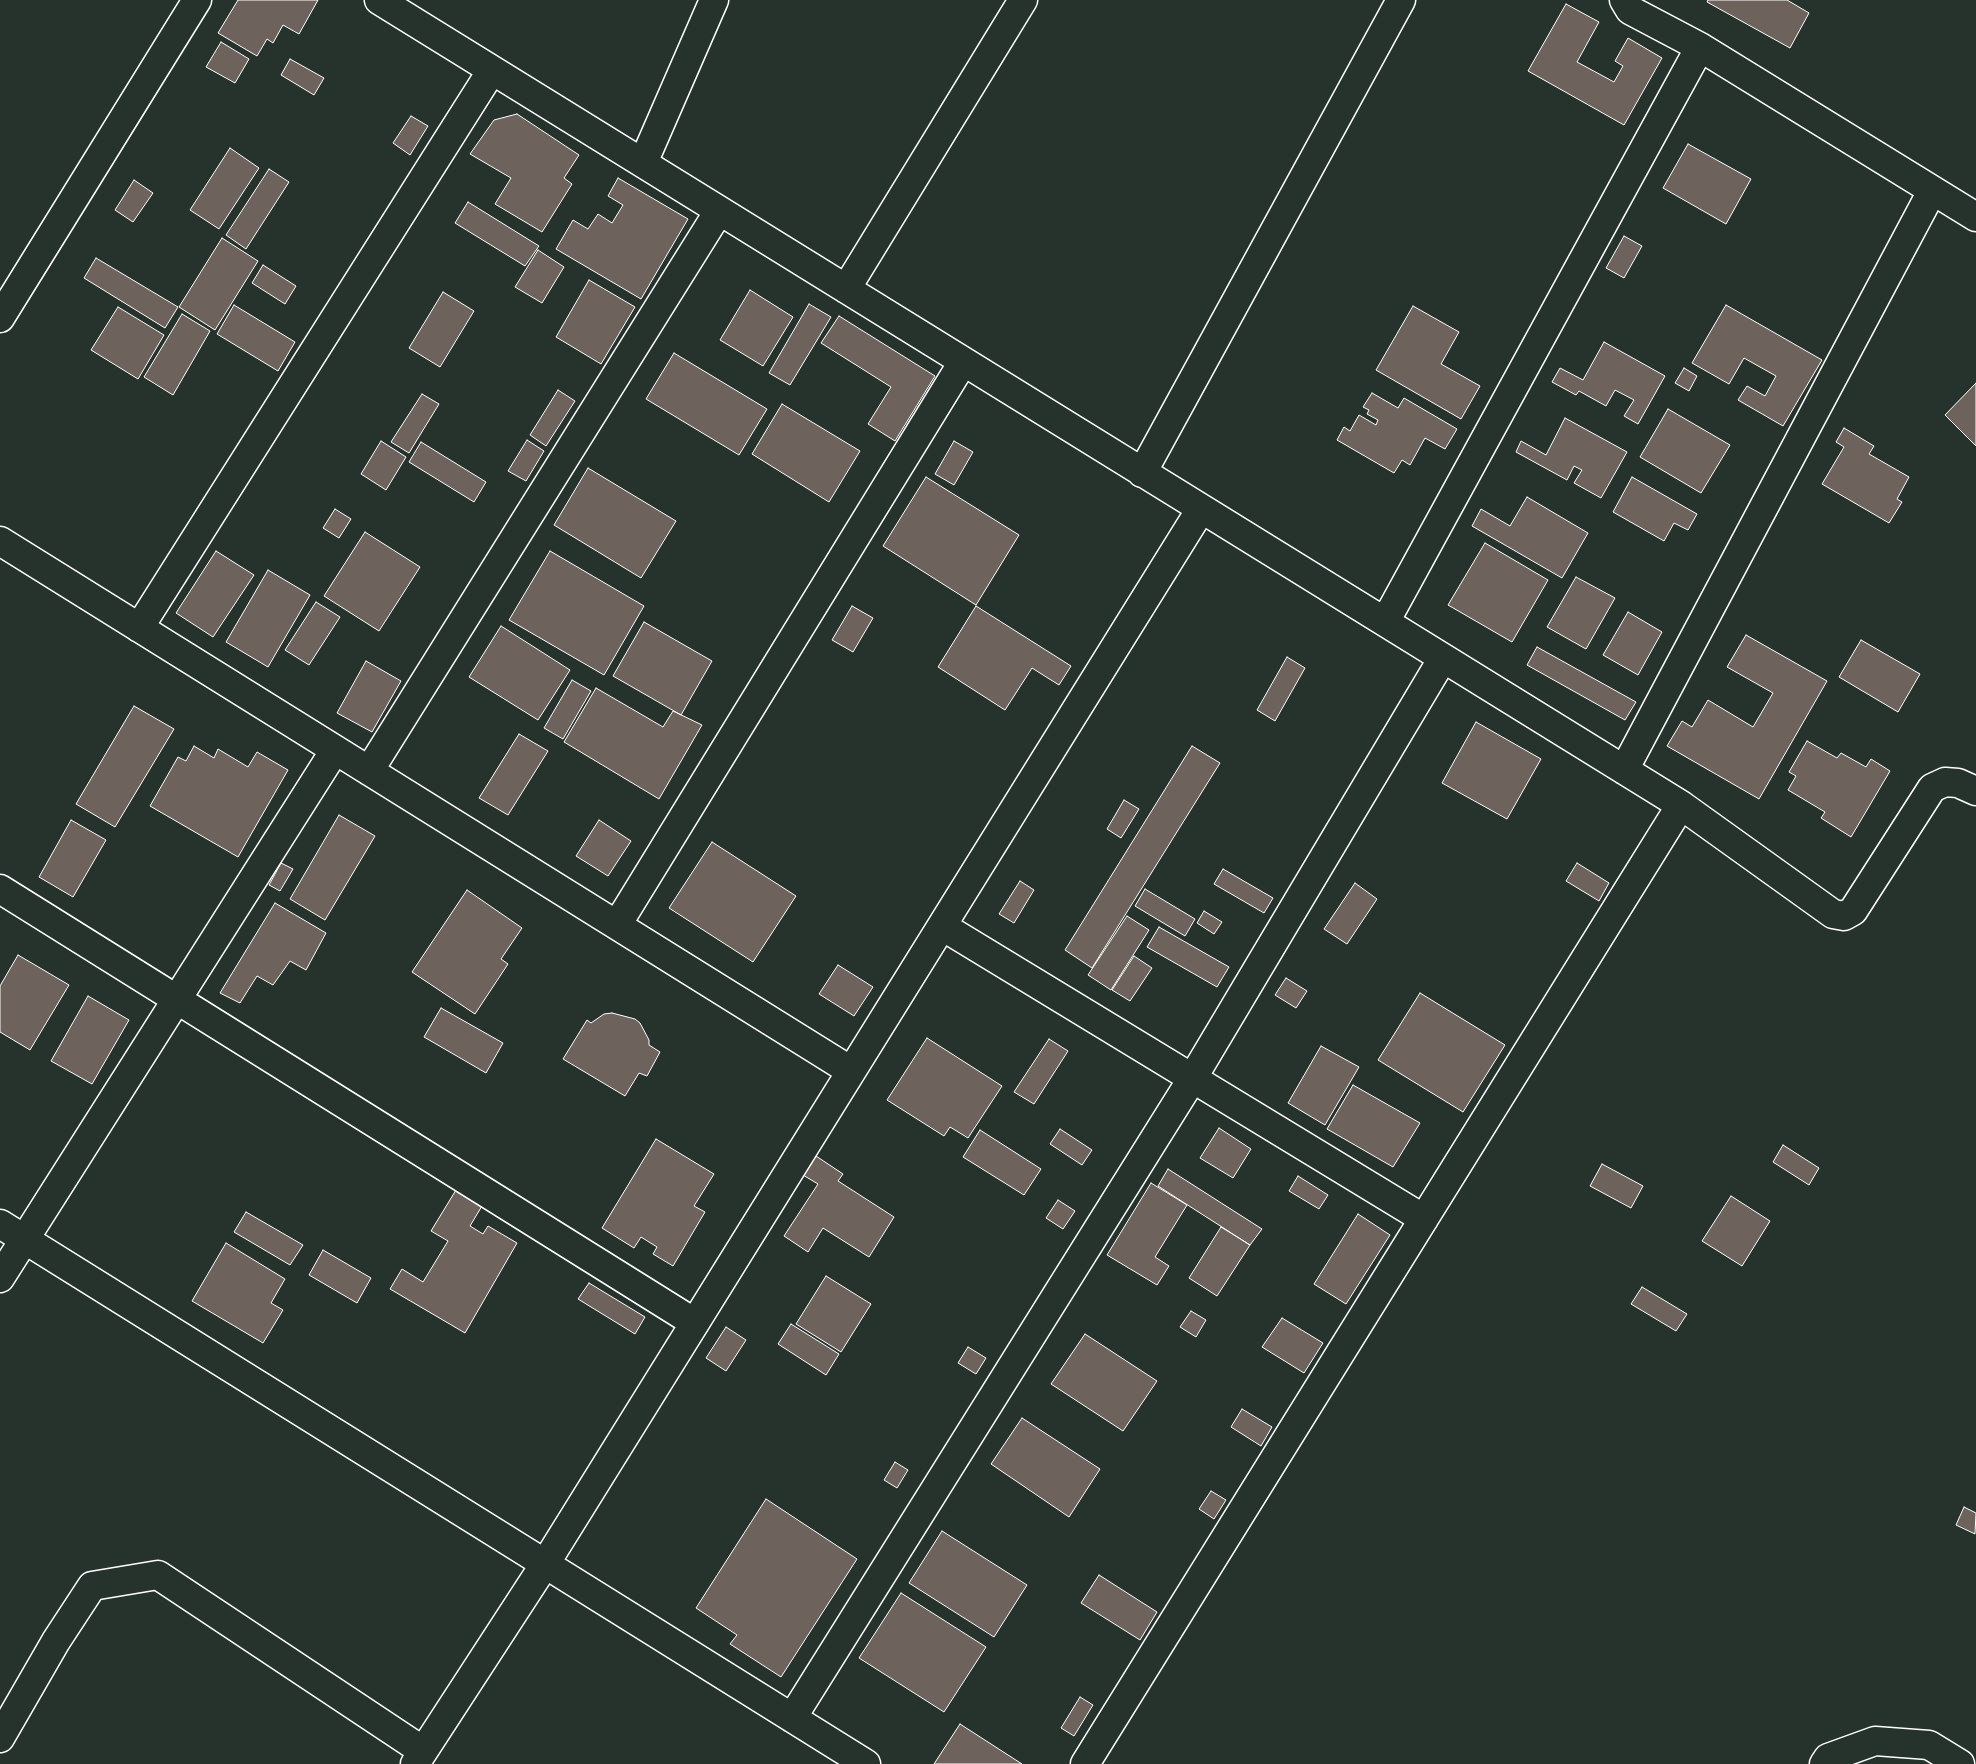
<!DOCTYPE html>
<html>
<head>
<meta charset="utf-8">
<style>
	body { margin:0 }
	canvas { display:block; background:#26332d }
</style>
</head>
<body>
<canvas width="1976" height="1764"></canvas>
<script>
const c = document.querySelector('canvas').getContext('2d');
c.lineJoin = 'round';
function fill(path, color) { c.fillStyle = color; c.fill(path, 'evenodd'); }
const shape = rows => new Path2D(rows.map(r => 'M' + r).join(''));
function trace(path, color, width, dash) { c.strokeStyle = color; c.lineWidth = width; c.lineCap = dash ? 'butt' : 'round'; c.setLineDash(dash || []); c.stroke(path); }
const building = shape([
	[238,0,318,0,299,34,283,25,273,43,267,39,257,56,218,33,238,0],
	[1708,0,1787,0,1809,13,1790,48,1707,2,1708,0],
	[1566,4,1599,22,1577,62,1614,82,1623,66,1615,61,1628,38,1662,58,1624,125,1528,71,1566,4],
	[221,42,249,59,235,83,206,67,221,42],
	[290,59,324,78,314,95,281,75,290,59],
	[517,114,579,155,564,178,572,184,542,232,495,204,511,178,470,154,494,120,517,114],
	[411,116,428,126,410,155,393,143,411,116],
	[1688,144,1751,179,1726,224,1663,188,1688,144],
	[230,148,259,168,219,229,190,210,230,148],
	[269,169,289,182,246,249,226,235,269,169],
	[618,178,688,219,641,299,556,249,573,220,588,229,598,214,612,223,623,205,608,196,618,178],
	[134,180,153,193,133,222,115,210,134,180],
	[468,202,539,246,525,266,455,223,468,202],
	[1624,236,1642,246,1624,278,1606,268,1624,236],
	[222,238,258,261,215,330,179,307,222,238],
	[538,250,564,267,542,303,515,287,538,250],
	[96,258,178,307,165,328,84,278,96,258],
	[263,265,296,286,285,304,252,283,263,265],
	[589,280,635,307,601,364,556,337,589,280],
	[750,290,793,317,763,366,720,340,750,290],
	[443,292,474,311,440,367,409,348,443,292],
	[809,304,831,317,790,385,769,373,809,304],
	[234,305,295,342,278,371,217,334,234,305],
	[1726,305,1822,360,1783,426,1738,400,1747,386,1765,396,1776,376,1744,358,1729,384,1692,363,1726,305],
	[1413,306,1459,332,1441,364,1480,386,1461,419,1376,370,1413,306],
	[118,307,164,335,138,379,91,350,118,307],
	[182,314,210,331,173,395,144,377,182,314],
	[839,316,935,376,895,441,868,424,891,387,821,343,839,316],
	[1604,342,1665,376,1638,424,1624,416,1634,400,1615,390,1606,406,1579,391,1576,395,1552,382,1560,368,1583,380,1604,342],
	[674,353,767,409,739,455,646,399,674,353],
	[1684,368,1697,376,1689,391,1675,383,1684,368],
	[1976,383,1976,446,1945,415,1976,383],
	[558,390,575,401,546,446,530,435,558,390],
	[1372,393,1398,408,1404,398,1457,429,1445,449,1425,438,1410,465,1402,460,1394,473,1337,440,1344,427,1350,431,1359,415,1376,425,1378,420,1367,414,1369,410,1363,407,1372,393],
	[422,394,439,404,409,453,391,442,422,394],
	[782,404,860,451,829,502,752,454,782,404],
	[1668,409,1730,445,1701,493,1640,457,1668,409],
	[1565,418,1627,452,1601,498,1574,483,1582,470,1574,466,1567,480,1516,452,1521,441,1546,455,1565,418],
	[1844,428,1874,446,1869,454,1909,477,1897,499,1902,502,1889,523,1822,484,1844,447,1836,442,1844,428],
	[527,440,544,451,526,481,508,471,527,440],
	[381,441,406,457,386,490,361,474,381,441],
	[954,441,973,452,954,485,935,474,954,441],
	[421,442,486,482,474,502,409,462,421,442],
	[588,468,676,521,641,578,554,525,588,468],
	[926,477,1019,535,976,605,883,546,926,477],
	[1632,477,1697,514,1688,530,1674,523,1664,541,1613,512,1632,477],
	[1527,497,1588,533,1562,578,1472,526,1481,509,1510,526,1527,497],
	[335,509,351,519,339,538,323,528,335,509],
	[365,532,420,567,379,631,324,596,365,532],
	[1485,543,1548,580,1512,642,1448,605,1485,543],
	[216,551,254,575,213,637,176,613,216,551],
	[550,551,644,606,604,675,509,620,550,551],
	[268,570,310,595,268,667,226,642,268,570],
	[1576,577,1615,598,1586,649,1547,627,1576,577],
	[316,602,340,617,309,665,285,650,316,602],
	[852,606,873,618,853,652,832,640,852,606],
	[976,606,1071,666,1059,685,1032,668,1005,710,938,667,976,606],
	[1628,612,1662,632,1638,675,1603,655,1628,612],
	[644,622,712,661,681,715,613,676,644,622],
	[501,626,570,670,538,720,469,677,501,626],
	[1746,635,1827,681,1759,799,1667,746,1682,721,1692,727,1708,700,1753,727,1773,693,1727,667,1746,635],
	[1861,640,1920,674,1898,712,1839,677,1861,640],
	[1537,647,1636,702,1625,720,1527,665,1537,647],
	[1287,657,1305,668,1275,721,1257,710,1287,657],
	[366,661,401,681,372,732,337,713,366,661],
	[572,680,591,691,563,739,544,728,572,680],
	[596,688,663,727,673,711,702,725,659,799,564,742,596,688],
	[134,706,174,729,115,827,76,804,134,706],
	[1476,722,1541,759,1507,819,1442,783,1476,722],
	[519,734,548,751,508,815,479,798,519,734],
	[1807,741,1837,758,1841,753,1866,767,1871,759,1890,771,1851,837,1821,818,1825,812,1788,790,1796,776,1789,772,1807,741],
	[194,746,214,758,218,749,248,767,257,752,288,770,238,857,150,806,178,757,186,761,194,746],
	[1192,746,1220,763,1092,968,1065,950,1192,746],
	[1124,800,1139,809,1121,838,1107,829,1124,800],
	[339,815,375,836,325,920,290,899,339,815],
	[71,820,106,840,73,897,39,877,71,820],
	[599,820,631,841,608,876,576,856,599,820],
	[712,842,796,896,753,962,669,908,712,842],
	[281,863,293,869,280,891,269,885,281,863],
	[1577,863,1609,883,1599,901,1566,881,1577,863],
	[1223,869,1273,898,1264,913,1214,884,1223,869],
	[1020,881,1034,890,1014,923,999,914,1020,881],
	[1355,883,1377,899,1347,944,1324,929,1355,883],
	[1145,889,1195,919,1185,936,1135,906,1145,889],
	[467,890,522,928,501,959,508,964,475,1014,412,972,467,890],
	[275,903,326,933,306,970,290,961,273,985,257,976,240,1003,220,993,275,903],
	[1204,911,1222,922,1214,934,1197,923,1204,911],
	[1127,916,1149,930,1111,990,1088,975,1127,916],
	[1159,927,1229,967,1217,987,1147,947,1159,927],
	[18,955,69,985,30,1050,0,1032,0,986,18,955],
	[1134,956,1152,968,1130,1001,1112,990,1134,956],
	[838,965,873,987,854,1016,819,994,838,965],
	[1286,978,1307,991,1296,1008,1275,995,1286,978],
	[1420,993,1505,1045,1463,1112,1378,1060,1420,993],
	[88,996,129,1020,92,1084,51,1061,88,996],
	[441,1008,503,1043,486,1073,424,1037,441,1008],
	[612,1013,635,1019,640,1023,649,1040,649,1045,660,1052,647,1076,639,1073,625,1096,563,1059,587,1020,591,1023,604,1014,612,1013],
	[927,1038,1002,1086,968,1138,950,1127,944,1136,887,1100,927,1038],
	[1049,1039,1068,1051,1034,1104,1014,1092,1049,1039],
	[1321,1046,1359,1067,1325,1125,1288,1103,1321,1046],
	[1353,1085,1420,1123,1393,1167,1327,1129,1353,1085],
	[1219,1128,1251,1149,1233,1178,1200,1158,1219,1128],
	[1060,1129,1092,1150,1082,1165,1050,1144,1060,1129],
	[980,1130,1041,1169,1024,1195,963,1157,980,1130],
	[656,1139,714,1174,694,1206,705,1212,673,1266,653,1254,657,1247,641,1237,634,1248,602,1228,656,1139],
	[1783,1145,1819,1168,1809,1185,1773,1162,1783,1145],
	[816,1156,843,1174,838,1181,894,1217,869,1257,823,1228,808,1252,784,1236,818,1184,803,1175,816,1156],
	[1602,1164,1643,1186,1631,1208,1590,1186,1602,1164],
	[1168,1169,1262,1229,1250,1245,1158,1186,1168,1169],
	[1298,1176,1328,1195,1319,1209,1289,1191,1298,1176],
	[1151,1183,1187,1205,1155,1257,1169,1266,1157,1285,1107,1255,1151,1183],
	[456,1190,482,1206,470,1226,483,1234,488,1226,517,1243,465,1333,390,1289,402,1269,423,1282,448,1241,431,1231,456,1190],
	[1731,1196,1770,1221,1742,1266,1702,1241,1731,1196],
	[1058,1200,1075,1211,1063,1229,1046,1218,1058,1200],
	[246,1212,303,1245,290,1265,234,1232,246,1212],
	[1358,1214,1390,1235,1346,1304,1314,1284,1358,1214],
	[1221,1227,1250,1245,1217,1296,1189,1278,1221,1227],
	[226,1243,285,1279,271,1303,283,1310,263,1343,192,1301,226,1243],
	[323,1250,371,1278,357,1303,309,1275,323,1250],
	[826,1276,871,1304,841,1352,796,1324,826,1276],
	[589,1283,645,1317,635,1334,578,1299,589,1283],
	[1642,1287,1687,1314,1676,1331,1631,1304,1642,1287],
	[1191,1311,1206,1320,1196,1337,1180,1327,1191,1311],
	[1282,1318,1323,1343,1304,1373,1262,1347,1282,1318],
	[791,1324,839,1354,826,1375,778,1344,791,1324],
	[726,1327,746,1340,726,1371,706,1358,726,1327],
	[1085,1334,1157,1381,1123,1431,1051,1384,1085,1334],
	[968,1347,986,1358,976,1374,958,1363,968,1347],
	[1242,1409,1272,1427,1261,1446,1231,1427,1242,1409],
	[1022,1418,1100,1469,1069,1517,991,1464,1022,1418],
	[895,1462,908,1470,897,1488,884,1480,895,1462],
	[1211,1491,1226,1500,1214,1519,1199,1509,1211,1491],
	[766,1499,857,1559,781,1677,730,1644,737,1635,696,1608,766,1499],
	[1964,1507,1976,1513,1975,1534,1956,1525,1964,1507],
	[942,1531,1027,1585,994,1637,909,1583,942,1531],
	[1099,1575,1157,1612,1140,1640,1081,1603,1099,1575],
	[901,1593,986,1647,944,1712,859,1658,901,1593],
	[1080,1697,1093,1705,1074,1736,1061,1728,1080,1697],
	[960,1724,1022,1764,934,1764,960,1724]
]);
fill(building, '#6e625d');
trace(building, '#fff', 1);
const minor = shape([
	[379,0,1681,805,1833,914,1844,916,1853,911,1932,788,1945,782,1958,783,1976,791],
	[1624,0,1630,10,1700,47,1976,217],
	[643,163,714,0],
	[846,289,1023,0],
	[0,318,197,0],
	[1142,473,1401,0],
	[0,541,851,1071],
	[1385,622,1700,47],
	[139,628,492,70],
	[1624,770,1932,191],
	[369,771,719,211],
	[0,889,695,1323],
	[617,925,963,362],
	[942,926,1424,1219],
	[0,1224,866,1764],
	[0,1278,335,750],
	[792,1718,1192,1079,1443,658],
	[0,1738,56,1641,92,1586,158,1575,423,1751],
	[415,1764,545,1564,1201,509],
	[1085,1764,1681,805],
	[1824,1764,1828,1758,1875,1741,1929,1745,1960,1764]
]);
trace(minor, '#fff', 31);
trace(minor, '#26332d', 28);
</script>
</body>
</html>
